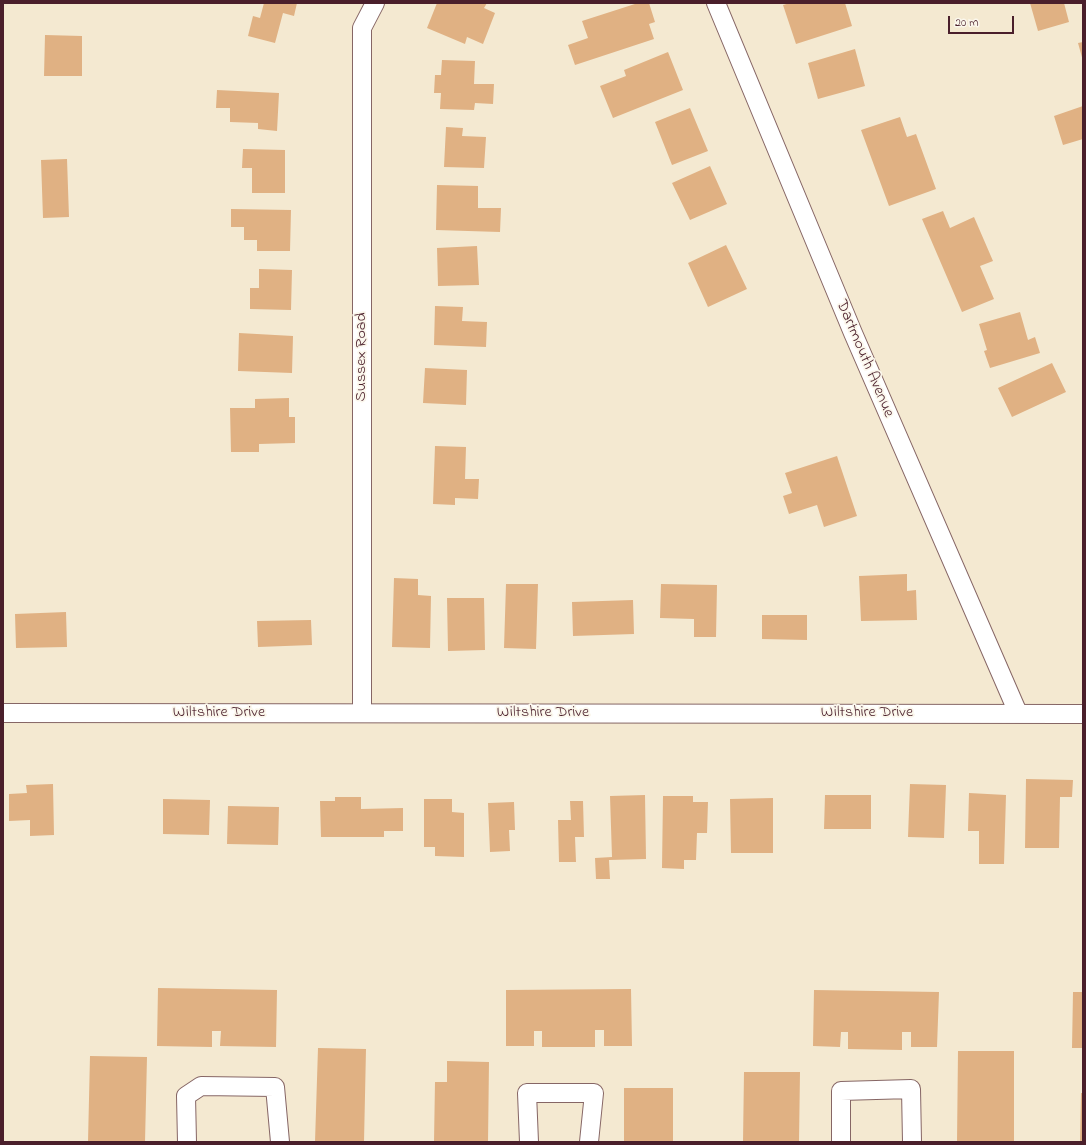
<!DOCTYPE html>
<html>
<head>
<meta charset="utf-8">
<style>
	body { margin:0 }
	#map { position:relative; width:1086px; height:1145px; overflow:hidden; background:#f4e9d1; font-family:"Indie Flower",sans-serif }
	canvas { display:block }
	.frame { position:absolute; inset:0; border:4px solid #4a1f2b; pointer-events:none }
	.scale { position:absolute; left:948px; top:16px; width:66px; height:18px; box-sizing:border-box; border:2px solid #4a1f2b; border-top:0; padding-left:5px; font-size:12px; line-height:14px; white-space:nowrap; color:#4a1f2b; -webkit-text-stroke:3px #fbf7ec; paint-order:stroke }
</style>
</head>
<body>
<div id="map">
<canvas width="1086" height="1145"></canvas>
<div class="frame"></div>
<div class="scale">20 m</div>
</div>
<script>
const c = document.querySelector('canvas').getContext('2d');
c.lineJoin = 'round';
function fill(path, color) { c.fillStyle = color; c.fill(path, 'evenodd'); }
const shape = rows => new Path2D(rows.map(r => 'M' + r).join(''));
function trace(path, color, width, dash) { c.strokeStyle = color; c.lineWidth = width; c.lineCap = dash ? 'butt' : 'round'; c.setLineDash(dash || []); c.stroke(path); }
function drawText(font, color, halo, rows, align = 'center') {
  c.font = font + ' "Indie Flower",sans-serif'; c.lineWidth = 3.5; c.setLineDash([]); c.textBaseline = 'middle'; c.strokeStyle = halo; c.fillStyle = color; for (const [text, x, y, turn = 0] of rows) {
    c.save(); c.translate(x, y); c.rotate((+turn || 0) * Math.PI / 180); c.textAlign = isNaN(turn) ? turn : align; if (halo) c.strokeText(text, 0, 0); c.fillText(text, 0, 0); c.restore();
  }
}
fill(shape([
	[264,3,297,3,294,16,283,13,275,43,248,36,253,16,260,18],
	[437,3,487,3,484,8,495,13,483,44,467,37,465,44,427,28],
	[638,3,649,3,655,22,649,24,654,39,575,65,568,45,588,38,582,21],
	[790,3,845,3,852,26,796,44,783,5],
	[1030,3,1064,3,1069,22,1038,31],
	[45,35,82,36,82,76,44,76],
	[1083,42,1083,61,1078,43],
	[855,49,865,86,818,99,808,63],
	[668,52,683,90,613,118,600,86,626,76,624,70],
	[442,60,475,61,474,84,494,84,493,104,475,103,474,110,440,109,441,93,434,93,435,75,441,75],
	[217,90,279,93,277,131,258,129,258,123,230,122,230,108,216,108],
	[1083,106,1083,139,1063,145,1054,116],
	[690,108,708,151,672,165,655,122],
	[900,117,907,137,916,134,936,189,889,206,861,130],
	[446,127,463,128,462,136,486,137,484,168,444,167],
	[243,149,285,150,285,193,252,193,252,168,242,168],
	[67,159,69,217,43,218,41,160],
	[710,166,727,204,690,220,672,183],
	[437,185,478,186,478,208,501,208,500,232,436,230],
	[231,209,291,210,290,251,257,251,257,240,244,240,244,227,231,227],
	[943,211,950,228,974,217,993,261,980,266,994,299,962,312,922,219],
	[726,245,747,289,708,307,688,263],
	[477,246,479,285,438,286,437,248],
	[259,269,292,270,291,310,250,309,250,288,259,288],
	[435,306,463,307,462,321,487,322,486,347,434,345],
	[1020,312,1028,340,1035,337,1040,353,990,368,984,351,987,350,979,324],
	[239,333,293,336,292,373,238,371],
	[1052,363,1066,392,1012,417,998,388],
	[425,368,467,370,466,405,423,403],
	[289,398,289,417,295,417,295,443,259,444,259,452,231,452,230,408,255,408,255,399],
	[435,446,466,447,465,479,479,479,478,499,455,498,455,505,433,504],
	[837,456,857,516,824,527,817,505,789,514,783,496,792,493,785,473],
	[907,574,907,591,916,590,917,620,861,621,859,576],
	[394,578,418,579,418,595,431,596,430,648,392,647],
	[506,584,538,584,536,649,504,648],
	[661,584,717,585,716,637,694,637,694,619,660,618],
	[447,598,484,598,485,650,448,651],
	[633,600,634,634,573,636,572,602],
	[66,612,67,647,16,648,15,614],
	[762,615,807,615,807,640,762,639],
	[311,620,312,645,258,647,257,621],
	[1026,779,1073,780,1072,797,1060,797,1059,848,1025,848],
	[53,784,54,835,30,836,30,820,9,821,9,794,27,793,26,785],
	[910,784,946,785,944,838,908,837],
	[969,793,1006,795,1004,864,979,864,979,831,968,831],
	[645,795,646,859,609,860,610,879,596,879,595,858,612,857,610,796],
	[825,795,871,795,871,829,824,829],
	[663,796,693,796,693,802,708,802,707,833,697,833,696,860,684,860,684,869,662,868],
	[335,797,361,797,361,809,403,808,403,831,384,831,384,837,321,837,320,801,335,801],
	[773,798,773,853,731,853,730,799],
	[163,799,210,800,209,835,163,834],
	[424,799,452,799,452,812,464,813,464,857,435,856,435,847,424,847],
	[570,801,583,801,584,837,575,837,576,862,559,862,558,820,571,820],
	[514,802,515,830,509,830,510,851,490,852,488,803],
	[228,806,279,807,278,845,227,844],
	[158,988,277,990,276,1047,220,1046,221,1031,212,1031,212,1047,157,1046],
	[631,989,632,1046,604,1046,604,1030,595,1030,595,1047,542,1047,542,1031,534,1031,534,1046,506,1046,506,990],
	[814,990,939,992,937,1047,911,1047,911,1032,902,1032,902,1050,848,1049,848,1032,841,1032,840,1047,813,1046],
	[1073,992,1083,992,1083,1048,1072,1048],
	[318,1048,366,1049,364,1142,315,1142],
	[958,1051,1014,1051,1014,1142,957,1142],
	[90,1056,147,1057,145,1142,88,1142],
	[447,1061,489,1062,488,1142,434,1142,435,1082,447,1082],
	[744,1072,800,1072,799,1142,743,1142],
	[624,1088,673,1088,673,1142,624,1142],
	[1081,1093,1083,1093,1083,1142,1080,1142]
]), '#e0b183');
const street = shape([
	[716,3,853,333,1018,713],
	[3,713,1083,714],
	[362,713,362,28,375,3],
	[187,1142,186,1096,201,1086,275,1087,280,1142],
	[529,1142,527,1093,594,1093,589,1142],
	[841,1142,841,1091,911,1089,912,1142]
]);
trace(street, '#866665', 20);
trace(street, '#fff', 18);
drawText('16px', '#4a1f2b', '#fbf7ec', [
	["Sussex Road",362,357,-90],
	["Dartmouth Avenue",864,359,67],
	["Wiltshire Drive",219,713],
	["Wiltshire Drive",543,713],
	["Wiltshire Drive",867,713]
]);
</script>
</body>
</html>
